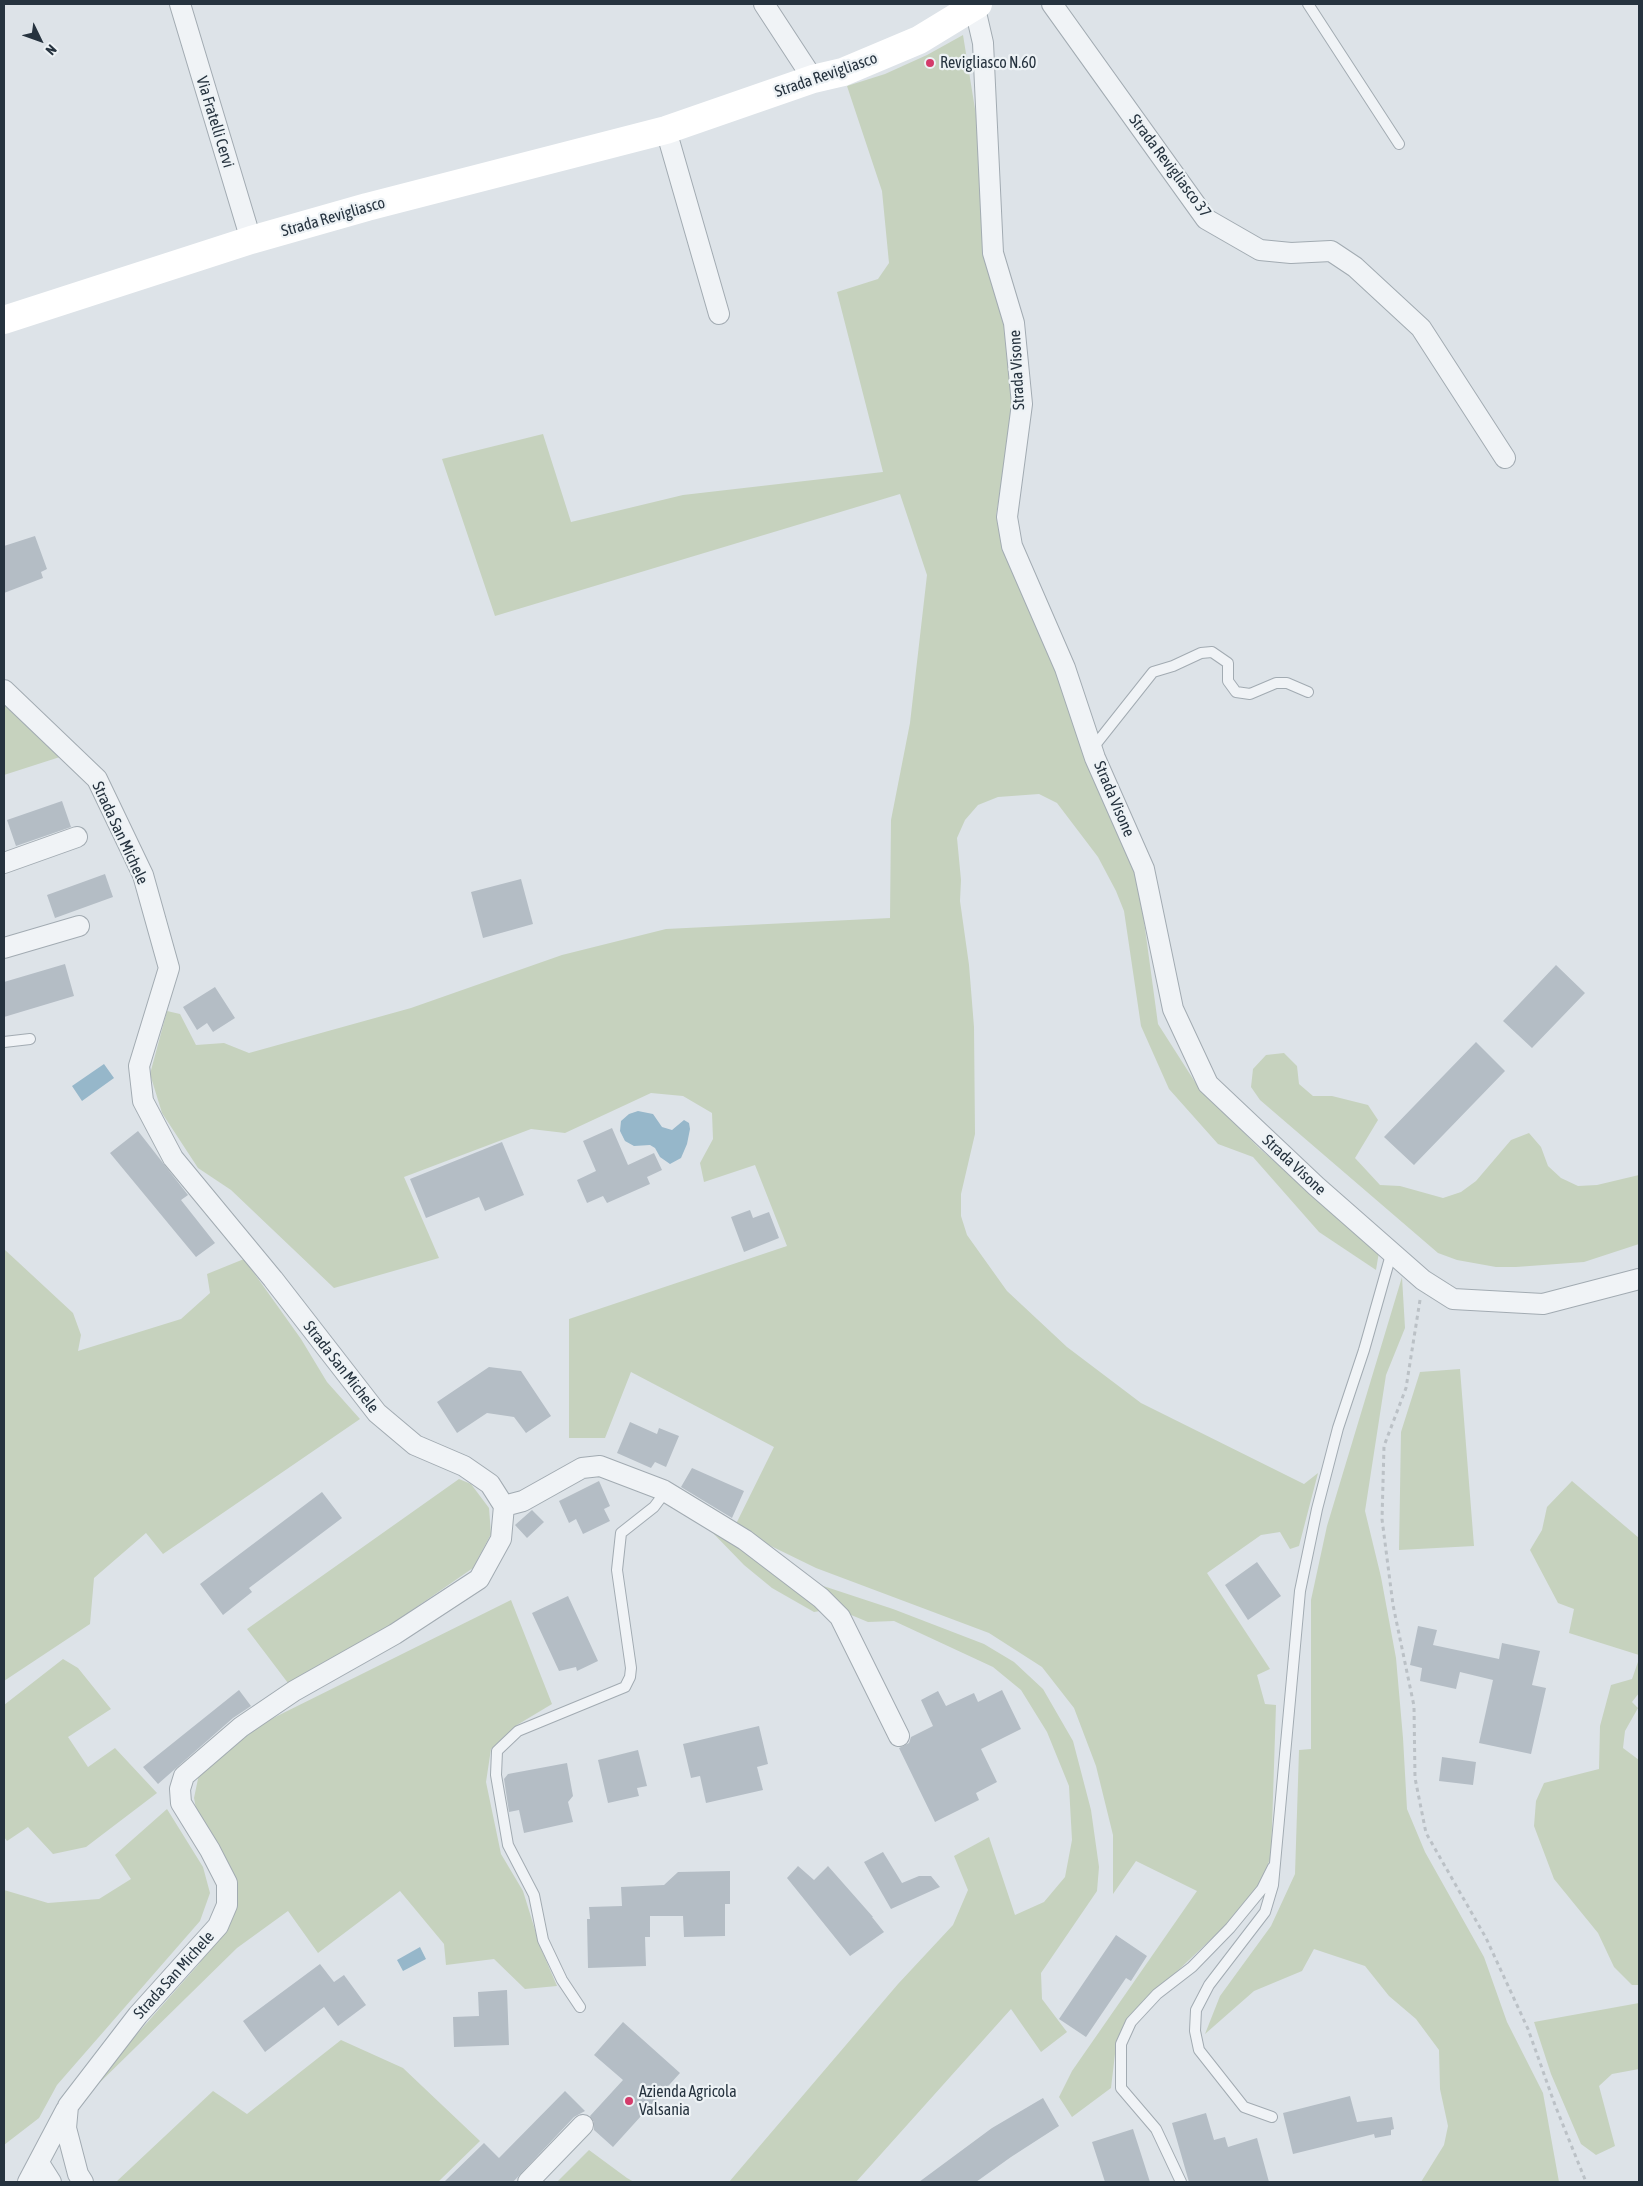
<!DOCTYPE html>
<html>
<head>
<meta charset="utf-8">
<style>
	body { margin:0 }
	#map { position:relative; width:1643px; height:2186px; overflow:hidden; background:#dde3e8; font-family:"Asap Condensed",sans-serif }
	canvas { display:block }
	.frame { position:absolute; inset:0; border:5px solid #26333f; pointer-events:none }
	.north { position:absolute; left:15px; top:15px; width:50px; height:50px; -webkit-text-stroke:4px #edf2f5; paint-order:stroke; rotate:132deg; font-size:14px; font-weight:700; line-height:20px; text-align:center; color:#26333f }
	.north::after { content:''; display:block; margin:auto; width:18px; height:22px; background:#26333f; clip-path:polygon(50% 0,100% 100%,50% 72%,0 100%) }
</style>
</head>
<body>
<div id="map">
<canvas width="1643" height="2186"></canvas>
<div class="frame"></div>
<div class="north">N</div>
</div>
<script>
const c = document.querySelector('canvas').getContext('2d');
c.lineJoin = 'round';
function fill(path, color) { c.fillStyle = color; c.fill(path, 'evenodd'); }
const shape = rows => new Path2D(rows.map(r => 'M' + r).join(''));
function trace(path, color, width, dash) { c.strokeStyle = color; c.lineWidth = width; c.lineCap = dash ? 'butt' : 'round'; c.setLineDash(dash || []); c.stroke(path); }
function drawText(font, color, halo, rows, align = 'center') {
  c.font = font + ' "Asap Condensed",sans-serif'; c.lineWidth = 4.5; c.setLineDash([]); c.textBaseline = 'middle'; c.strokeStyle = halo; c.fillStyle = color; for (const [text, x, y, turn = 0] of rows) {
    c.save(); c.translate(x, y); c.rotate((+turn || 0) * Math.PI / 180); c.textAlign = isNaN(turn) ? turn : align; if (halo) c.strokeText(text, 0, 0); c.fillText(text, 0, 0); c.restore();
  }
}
fill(shape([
	[963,35,976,115,985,256,1003,315,1014,403,996,516,1007,559,1062,679,1138,877,1158,1024,1195,1082,1259,1148,1379,1252,1376,1270,1319,1232,1253,1157,1218,1144,1169,1089,1141,1026,1124,911,1116,891,1098,857,1057,803,1039,794,998,797,978,805,965,820,957,838,961,880,960,901,969,965,974,1027,975,1134,961,1194,961,1216,967,1235,1007,1291,1067,1347,1141,1403,1304,1484,1318,1473,1299,1546,1290,1549,1280,1532,1261,1535,1207,1573,1270,1669,1257,1675,1265,1704,1276,1705,1271,1857,1259,1885,1226,1925,1132,2014,1115,2054,1111,2088,1072,2117,1059,2097,1072,2071,1197,1891,1136,1861,1113,1894,1113,1835,1096,1766,1074,1708,1042,1667,989,1633,816,1568,734,1528,774,1447,631,1372,605,1438,569,1438,569,1319,787,1246,755,1165,704,1182,700,1163,713,1139,712,1113,683,1096,651,1093,565,1133,531,1129,404,1177,439,1258,334,1288,231,1190,198,1168,162,1113,150,1074,167,1011,180,1014,196,1045,224,1043,249,1053,411,1008,562,955,666,929,890,918,891,820,910,723,927,575,900,494,495,616,442,459,543,434,571,522,683,495,883,472,837,292,878,279,889,263,882,191,847,86,885,74,927,55],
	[4,701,63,756,4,775],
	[1284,1053,1297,1066,1299,1084,1313,1096,1332,1096,1368,1105,1378,1120,1355,1158,1380,1185,1400,1186,1443,1198,1461,1192,1476,1181,1511,1140,1529,1133,1541,1147,1548,1166,1561,1178,1578,1186,1597,1185,1639,1175,1639,1244,1584,1262,1516,1267,1496,1267,1457,1260,1438,1253,1260,1100,1251,1087,1253,1069,1266,1055],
	[4,1249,73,1313,81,1335,78,1351,181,1319,210,1293,207,1274,244,1259,301,1339,327,1382,360,1419,163,1554,146,1533,94,1578,90,1624,4,1681],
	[1402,1277,1405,1328,1386,1375,1365,1511,1381,1577,1396,1658,1403,1738,1407,1809,1425,1852,1484,1957,1507,2022,1543,2093,1559,2182,1421,2182,1444,2145,1448,2126,1440,2089,1439,2050,1416,2019,1389,1996,1365,1966,1314,1949,1302,1971,1254,1991,1205,2034,1220,1996,1271,1926,1295,1874,1299,1750,1311,1749,1311,1600,1327,1526],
	[1460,1369,1474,1546,1399,1550,1401,1432,1420,1372],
	[459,1479,471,1484,489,1508,491,1534,473,1568,389,1626,291,1687,247,1629],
	[1572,1481,1639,1538,1639,1655,1569,1633,1574,1609,1558,1603,1530,1550,1542,1530,1547,1507],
	[706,1522,826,1610,814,1612,772,1588,744,1565,711,1531],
	[802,1579,893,1609,984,1644,1014,1662,1043,1689,1073,1741,1091,1810,1099,1867,1097,1891,1041,1973,1042,1999,1067,2032,1041,2052,1011,2009,856,2182,729,2182,898,1984,953,1925,968,1890,954,1856,989,1837,1015,1915,1044,1902,1065,1877,1072,1840,1069,1786,1047,1732,1021,1690,993,1667,894,1621,868,1622,844,1612],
	[511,1600,552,1704,517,1725,491,1749,486,1782,501,1854,523,1891,540,1946,557,1986,525,1989,494,1959,446,1965,444,1944,400,1891,318,1953,288,1911,237,1948,86,2096,121,2052,198,1965,232,1920,238,1895,224,1861,197,1814,194,1798,199,1774,253,1728],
	[63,1659,78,1668,111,1709,68,1737,88,1767,115,1748,157,1793,86,1847,53,1854,28,1827,7,1841,4,1837,4,1705],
	[1639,1659,1639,1693,1632,1702,1638,1708,1625,1731,1623,1748,1639,1760,1639,1985,1632,1985,1614,1967,1598,1933,1554,1879,1534,1826,1536,1801,1544,1783,1599,1769,1600,1726,1611,1685,1632,1679],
	[167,1809,203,1867,210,1893,200,1921,57,2085,39,2118,4,2145,4,1890,48,1903,99,1899,131,1879,115,1855],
	[1639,2003,1639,2069,1612,2074,1599,2086,1615,2146,1596,2155,1581,2144,1551,2074,1534,2022],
	[341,2040,403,2068,480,2141,438,2182,116,2182,213,2091,247,2114],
	[589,2150,627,2178,634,2182,557,2182]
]), '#c6d2be');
fill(shape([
	[104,1064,114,1078,82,1101,72,1086],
	[638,1111,653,1114,662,1127,672,1130,684,1120,689,1123,690,1129,687,1144,681,1158,670,1164,660,1157,655,1148,650,1145,634,1146,625,1141,620,1131,621,1121,629,1114],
	[420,1947,426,1959,403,1971,397,1960]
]), '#96b7ca');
fill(shape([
	[35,536,47,569,41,572,43,578,4,593,4,546],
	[62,801,71,827,16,846,7,820],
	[105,874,113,897,55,918,47,895],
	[521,879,533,924,483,938,471,892],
	[65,964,74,996,4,1017,4,982],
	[1556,965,1585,993,1532,1048,1503,1021],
	[215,987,235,1018,213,1032,207,1023,197,1030,183,1007],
	[1476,1042,1505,1071,1414,1165,1384,1137],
	[612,1128,628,1165,654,1153,662,1170,647,1177,650,1184,607,1203,603,1196,587,1203,577,1180,596,1171,583,1141],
	[138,1131,188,1195,181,1200,215,1243,196,1257,110,1153],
	[502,1142,524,1195,485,1211,479,1197,426,1218,410,1179],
	[750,1210,753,1218,769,1212,779,1238,744,1252,731,1217],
	[489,1367,521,1371,551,1416,526,1433,514,1417,487,1413,457,1433,437,1402],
	[630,1422,657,1434,659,1428,679,1436,666,1467,655,1462,651,1468,617,1453],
	[692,1468,744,1491,732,1518,681,1487],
	[599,1481,610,1506,604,1509,610,1521,583,1534,576,1519,569,1523,559,1501],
	[322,1492,342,1518,249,1588,252,1592,223,1615,200,1584],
	[532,1510,544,1522,527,1538,515,1525],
	[1257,1562,1281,1596,1248,1620,1225,1585],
	[568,1596,598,1661,577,1671,576,1667,559,1671,532,1613],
	[1418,1626,1437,1630,1433,1645,1499,1659,1502,1643,1540,1651,1532,1685,1546,1688,1531,1754,1479,1743,1493,1680,1460,1672,1456,1689,1420,1681,1422,1668,1410,1665],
	[239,1690,251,1706,233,1718,158,1784,143,1767],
	[1002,1690,1021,1729,981,1749,997,1782,976,1793,979,1800,935,1822,899,1748,909,1743,911,1737,933,1726,921,1700,938,1691,946,1706,974,1693,978,1702],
	[759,1726,768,1764,757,1767,763,1790,706,1803,700,1776,691,1778,683,1744],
	[638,1750,647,1786,637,1788,639,1796,608,1803,598,1760],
	[1442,1757,1476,1762,1473,1785,1439,1781],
	[567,1763,573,1796,568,1802,573,1822,524,1833,519,1810,509,1812,504,1779,508,1774],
	[883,1852,902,1883,919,1876,931,1876,940,1887,891,1909,864,1862],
	[798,1866,814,1880,828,1866,873,1917,872,1917,884,1932,850,1956,787,1878],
	[730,1871,730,1904,725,1904,725,1936,684,1937,683,1916,650,1916,650,1937,645,1937,646,1966,588,1968,587,1919,590,1919,589,1907,622,1906,621,1887,664,1885,678,1872],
	[1116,1935,1147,1956,1131,1981,1126,1978,1086,2037,1059,2019],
	[320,1964,334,1982,344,1975,366,2005,338,2026,324,2007,265,2052,243,2021],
	[507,1990,509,2045,454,2047,453,2017,479,2016,478,1992],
	[623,2022,680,2073,613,2147,594,2130,594,2122,590,2116,623,2080,594,2055],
	[565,2091,585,2111,574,2117,513,2182,444,2182,484,2143,499,2158],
	[1350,2096,1357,2122,1392,2117,1394,2129,1391,2130,1391,2135,1375,2138,1374,2134,1293,2154,1283,2113],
	[1043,2098,1059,2126,1011,2157,976,2182,919,2182,992,2128],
	[1206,2113,1214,2140,1225,2137,1228,2147,1257,2138,1269,2182,1189,2182,1172,2123],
	[1133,2129,1150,2182,1105,2182,1092,2142]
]), '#b4bdc5');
const lane = shape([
	[1308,4,1399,144],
	[1092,749,1153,672,1173,666,1201,653,1212,652,1228,663,1228,681,1236,692,1250,694,1276,683,1287,683,1308,692],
	[4,1042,30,1039],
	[580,2007,562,1980,543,1940,534,1895,508,1845,496,1775,497,1751,518,1731,625,1687,630,1677,631,1668,617,1570,621,1533,654,1507,660,1499,663,1490],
	[1272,2117,1244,2107,1199,2050,1195,2031,1196,2010,1209,1985,1265,1912,1273,1885,1300,1591,1317,1509,1338,1428,1364,1350,1392,1251],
	[1181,2182,1156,2129,1121,2088,1121,2044,1131,2022,1157,1994,1192,1967,1230,1928,1262,1889,1273,1867]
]);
const street = shape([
	[180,4,251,240],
	[764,4,813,79],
	[974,4,983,43,993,253,1014,323,1022,404,1007,517,1012,546,1065,668,1095,758,1144,869,1173,1009,1208,1084,1316,1186,1423,1280,1453,1299,1543,1304,1639,1279],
	[1052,4,1206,219,1260,250,1291,253,1331,251,1355,267,1421,328,1505,458],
	[666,130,719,314],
	[4,690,97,779,143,875,169,968,139,1066,143,1101,173,1158,273,1279,377,1413,415,1445,464,1466,490,1484,504,1506,501,1539,479,1579,395,1634,294,1691,241,1727,184,1776,180,1789,181,1803,210,1850,227,1883,227,1905,218,1926,138,2015,68,2106,66,2128,78,2174,83,2182],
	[4,863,77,837],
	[4,948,79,926],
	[504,1506,523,1501,582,1468,600,1466,663,1490,745,1540,821,1598,840,1617,899,1736],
	[39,2163,51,2182],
	[28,2182,66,2110],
	[528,2182,583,2125]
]);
trace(lane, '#a2abb2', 12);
trace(street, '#a2abb2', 22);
trace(shape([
	[1420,1300,1406,1388,1384,1446,1382,1519,1393,1605,1414,1706,1415,1778,1426,1833,1486,1938,1528,2029,1555,2105,1586,2182]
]), '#bbc1c6', 3, [4, 4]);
trace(lane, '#f0f3f6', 10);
trace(street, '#f0f3f6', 20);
trace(shape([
	[4,320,251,240,367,207,666,130,813,79,843,72,919,40,978,4]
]), '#fff', 28);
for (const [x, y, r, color] of [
	[930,63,5,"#d43b6a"],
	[629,2101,5,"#d43b6a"]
]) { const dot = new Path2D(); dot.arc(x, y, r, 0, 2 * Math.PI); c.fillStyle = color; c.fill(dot); trace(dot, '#edf2f5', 2); }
drawText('16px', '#26333f', '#edf2f5', [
	["Revigliasco N.60",940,63],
	["Azienda Agricola",639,2092],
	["Valsania",639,2110]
], 'left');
drawText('16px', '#26333f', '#edf2f5', [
	["Strada Revigliasco",826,75,-19],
	["Via Fratelli Cervi",215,122,73],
	["Strada Revigliasco 37",1170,166,53],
	["Strada Revigliasco",333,217,-16],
	["Strada Visone",1017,370,-93],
	["Strada Visone",1114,799,67],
	["Strada San Michele",120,833,65],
	["Strada Visone",1294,1165,43],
	["Strada San Michele",341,1367,52],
	["Strada San Michele",174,1975,-48]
]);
</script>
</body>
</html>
